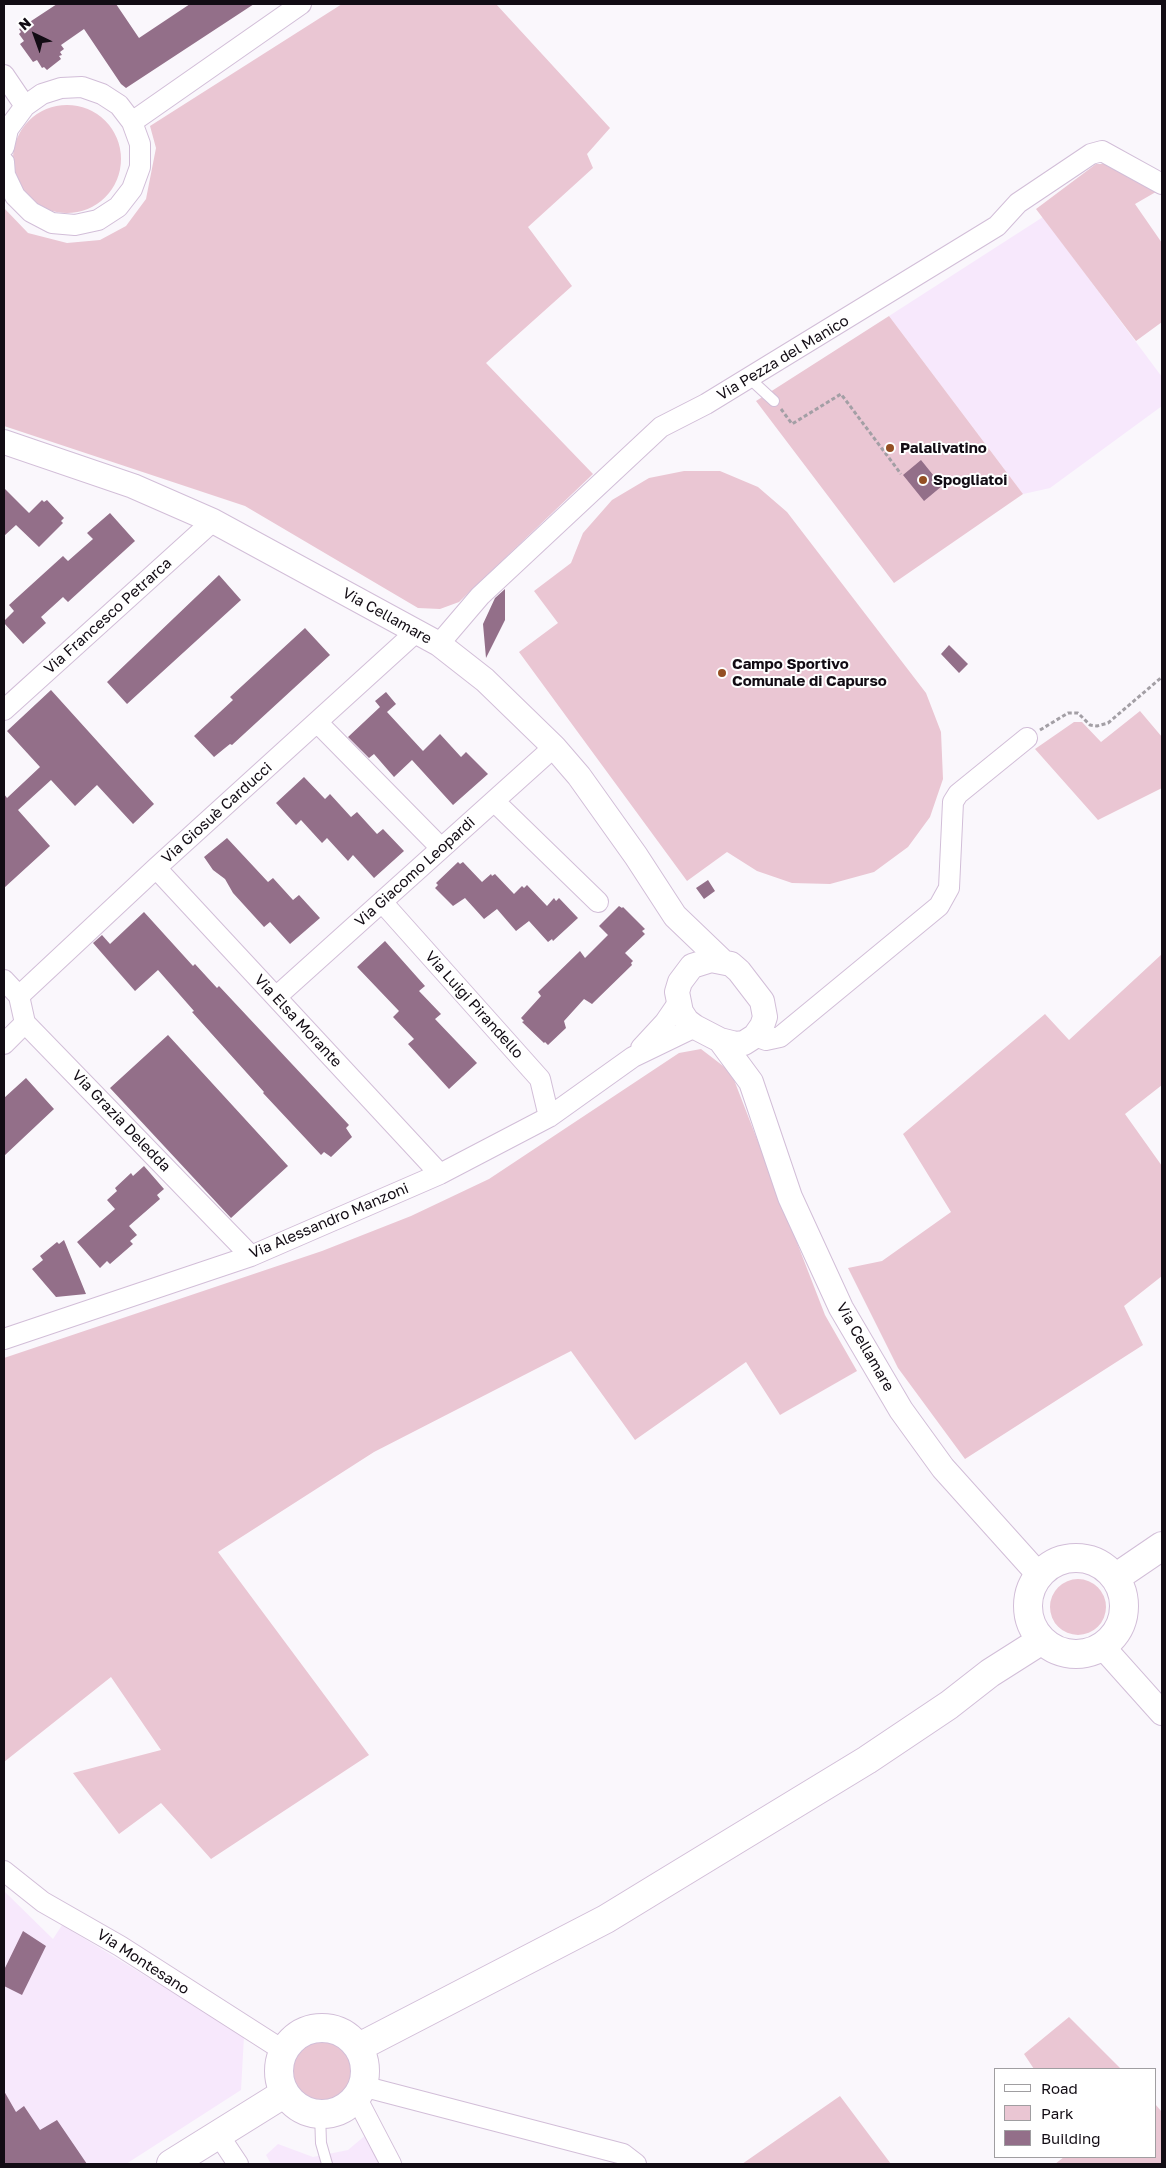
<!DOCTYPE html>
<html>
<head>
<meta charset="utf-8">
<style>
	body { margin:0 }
	#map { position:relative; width:1166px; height:2168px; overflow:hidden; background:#faf7fc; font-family:"Golos Text",sans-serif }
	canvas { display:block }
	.frame { position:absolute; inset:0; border:5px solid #120c14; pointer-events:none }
	.legend { position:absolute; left:994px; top:2068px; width:162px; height:90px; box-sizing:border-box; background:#fff; border:1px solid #a09ea1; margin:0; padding:6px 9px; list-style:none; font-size:15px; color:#120c14 }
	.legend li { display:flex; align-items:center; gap:10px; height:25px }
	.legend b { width:25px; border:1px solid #a09ea1 }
	.north { position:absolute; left:10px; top:10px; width:50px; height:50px; -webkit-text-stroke:4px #fff; paint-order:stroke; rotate:318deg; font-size:14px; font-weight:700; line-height:20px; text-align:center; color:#120c14 }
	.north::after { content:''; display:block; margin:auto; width:18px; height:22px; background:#120c14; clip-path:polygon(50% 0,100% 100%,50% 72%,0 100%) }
</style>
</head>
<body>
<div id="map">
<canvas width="1166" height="2168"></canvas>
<div class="frame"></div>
<ul class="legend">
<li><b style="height:6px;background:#fff"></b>Road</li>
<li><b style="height:14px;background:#eac6d3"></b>Park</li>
<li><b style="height:14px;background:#936f89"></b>Building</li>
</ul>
<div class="north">N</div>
</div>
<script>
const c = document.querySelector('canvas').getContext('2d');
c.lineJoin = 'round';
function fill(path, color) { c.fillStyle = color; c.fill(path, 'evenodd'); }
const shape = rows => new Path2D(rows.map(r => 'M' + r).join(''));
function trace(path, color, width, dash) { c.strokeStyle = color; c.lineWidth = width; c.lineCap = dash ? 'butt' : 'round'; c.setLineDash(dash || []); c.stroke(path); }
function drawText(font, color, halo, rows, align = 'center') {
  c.font = font + ' "Golos Text",sans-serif'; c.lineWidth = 4; c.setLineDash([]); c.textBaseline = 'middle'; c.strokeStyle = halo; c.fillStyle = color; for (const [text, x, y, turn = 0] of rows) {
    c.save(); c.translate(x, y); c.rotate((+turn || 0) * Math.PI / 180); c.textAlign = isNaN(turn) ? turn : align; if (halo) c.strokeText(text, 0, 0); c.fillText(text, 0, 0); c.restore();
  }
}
fill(shape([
	[1043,217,1162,377,1162,406,1050,488,1023,494,889,316],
	[4,1891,53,1939,62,1925,244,2036,241,2090,126,2164,4,2164],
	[367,2134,383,2164,271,2164,266,2155,278,2144,313,2157,348,2150]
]), '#f7e8fc');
fill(shape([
	[342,4,496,4,610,128,587,154,593,168,528,227,572,286,486,363,593,474,459,602,440,609,418,608,245,506,4,426,4,208,28,233,67,243,100,240,126,226,146,199,156,148,150,126],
	'13 159a54 54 0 1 1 108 0a54 54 0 1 1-108 0Z',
	[1096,164,1116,164,1161,189,1135,204,1162,243,1162,322,1136,341,1036,209],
	[889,316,1023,494,894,583,756,401],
	[684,471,720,471,758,487,787,512,926,693,941,732,943,779,930,817,908,847,874,872,830,884,792,883,757,871,727,852,687,881,519,652,558,623,534,591,571,563,583,533,612,500,649,478],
	[1140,711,1162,737,1162,788,1098,820,1035,749,1074,722,1082,722,1101,742],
	[1162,954,1162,1085,1125,1114,1162,1166,1162,1276,1124,1306,1143,1345,965,1459,898,1368,848,1268,882,1261,951,1212,903,1134,1045,1014,1069,1040],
	[701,1049,731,1072,825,1315,857,1371,780,1415,746,1362,635,1440,571,1351,374,1452,218,1552,369,1755,211,1859,161,1803,119,1834,73,1773,161,1750,111,1677,4,1762,4,1358,322,1251,411,1216,489,1179,679,1053],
	'1050 1607a28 28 0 1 1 56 0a28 28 0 1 1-56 0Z',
	[1069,2017,1121,2069,1034,2069,1024,2054],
	'293 2071a29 29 0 1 1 58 0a29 29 0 1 1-58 0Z',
	[840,2096,891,2164,742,2164],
	[1155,2104,1162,2112,1162,2164,1055,2164,1064,2157,1155,2157]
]), '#eac6d3');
fill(shape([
	[57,4,116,4,139,38,190,4,254,4,126,88,121,84,84,29,61,45,64,49,60,52,62,55,59,56,61,59,47,70,44,67,42,68,37,60,33,62,20,44,24,41,19,34,21,32,19,29],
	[921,460,942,486,924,501,903,475],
	[4,488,29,513,42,500,44,502,47,500,64,518,61,521,63,523,39,547,16,525,4,536],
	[110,513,135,541,68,602,63,597,41,617,46,623,23,644,4,623,4,621,14,611,9,605,63,556,68,561,93,539,87,533],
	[219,575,241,600,127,704,107,682],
	[505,589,505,620,486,658,483,624,495,598],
	[305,628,330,655,232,745,230,744,225,748,214,757,194,736,233,700,230,697],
	[949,645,968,664,959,673,941,654],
	[51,690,154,804,133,824,97,785,75,806,51,780,18,810,50,846,4,888,4,794,7,798,40,767,7,731],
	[386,692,396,704,387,712,423,751,440,734,461,757,466,752,488,774,453,805,412,760,394,777,374,754,369,758,348,737,380,707,375,701],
	[304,777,325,799,330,794,351,817,357,812,377,834,383,829,404,851,374,878,353,855,348,861,327,838,322,843,301,820,296,825,276,803],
	[227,838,268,882,273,878,293,900,299,895,320,918,290,944,270,922,264,927,233,893,225,879,213,870,204,857],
	[458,862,460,864,463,862,482,882,491,874,492,876,495,874,514,894,522,886,524,888,527,885,547,906,554,898,556,901,559,898,578,918,553,941,552,939,548,942,529,921,516,931,497,909,484,919,465,898,453,906,435,888,438,885,436,883],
	[708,880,715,891,704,899,696,888],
	[619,906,622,908,623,907,645,929,642,931,645,934,625,953,633,961,631,963,632,965,592,1004,584,999,564,1021,566,1028,548,1045,545,1042,544,1043,522,1022,524,1021,521,1018,541,996,538,992,580,951,585,958,608,935,599,926],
	[144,912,193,966,195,964,217,988,219,986,349,1125,346,1128,352,1137,331,1157,324,1152,321,1155,263,1093,264,1092,192,1012,194,1011,158,970,135,991,93,943,102,935,110,944],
	[385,941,425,986,419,991,441,1014,435,1019,477,1063,449,1089,408,1044,414,1039,393,1017,399,1011,357,967],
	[168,1035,288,1166,231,1218,110,1088],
	[26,1078,54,1109,4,1156,4,1098],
	[144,1166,164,1189,157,1195,160,1199,129,1226,137,1235,130,1241,133,1244,110,1264,107,1261,100,1268,77,1242,115,1209,107,1200,117,1191,115,1188,131,1173,133,1176],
	[64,1240,86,1294,56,1297,32,1269,43,1260,40,1256,57,1242,59,1244],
	[23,1931,46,1946,22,1995,4,1986,4,1970],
	[4,2091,16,2112,24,2106,40,2130,57,2120,87,2164,4,2164]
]), '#936f89');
const service = shape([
	[749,378,774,401],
	[320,2113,321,2143,327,2164]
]);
const minor = shape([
	[4,75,25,106],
	[132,122,301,4],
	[4,147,8,129,25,106,42,94,61,88,82,87,102,94,119,105,132,122,140,144,140,167,132,189,118,207,98,220,75,225,52,223,31,212,15,196,5,175,4,162],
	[439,644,480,596,661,427,706,404,997,226,1018,203,1091,154,1102,151,1162,184],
	[4,710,213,521],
	[317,722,441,848],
	[494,801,598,902],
	[156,868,440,1174],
	[382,902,540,1079,549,1117],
	[4,980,19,996,25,1023,251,1256],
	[19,996,156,868,417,631],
	[276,997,554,747],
	[755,1036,766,1040,780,1037,939,906,949,888,953,802,958,794,1027,738],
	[4,1044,25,1023],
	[641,1048,665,1022,678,1003],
	[4,1339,251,1256,440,1174,549,1117,633,1057,695,1027],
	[4,1871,43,1902,120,1946,284,2051],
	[362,2086,623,2154,636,2164],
	[356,2097,391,2164],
	[218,2134,238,2164]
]);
const tertiary = shape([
	[4,442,133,486,213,521,439,644,485,680,554,747,579,776,636,856,675,916,722,961],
	[711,960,731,964,739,971,762,1001,765,1017,762,1026,755,1036,744,1043,736,1044,720,1040,695,1027,687,1021,681,1012,677,992,680,982,692,966,711,960],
	[720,1040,751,1082,790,1197,841,1308,901,1410,943,1468,1040,1576],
	[1102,1646,1162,1713]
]);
const secondary = shape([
	'1028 1606a48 48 0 1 1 96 0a48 48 0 1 1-96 0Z',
	[1115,1578,1162,1546],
	'279 2071a43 43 0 1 1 86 0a43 43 0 1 1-86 0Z',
	[359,2047,606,1919,660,1886,867,1760,949,1705,990,1673,1042,1640],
	[171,2164,285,2093]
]);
trace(service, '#d2bed8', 12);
trace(minor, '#d2bed8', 22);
trace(tertiary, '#d2bed8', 26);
trace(secondary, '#d2bed8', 30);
trace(shape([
	[781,409,792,424,841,394,901,474],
	[1040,730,1068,713,1078,713,1090,725,1097,726,1108,723,1162,677]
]), '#a39fa5', 3, [4, 2.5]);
trace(service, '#fff', 10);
trace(minor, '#fff', 20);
trace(tertiary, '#fff', 24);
trace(secondary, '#fff', 28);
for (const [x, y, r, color] of [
	[890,448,5,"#944f23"],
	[923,480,5,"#944f23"],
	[722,673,5,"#944f23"]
]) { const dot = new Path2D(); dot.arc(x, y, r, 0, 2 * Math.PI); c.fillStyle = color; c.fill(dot); trace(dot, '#fff', 2); }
drawText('15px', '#120c14', '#fff', [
	["Via Pezza del Manico",783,358,-31],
	["Via Francesco Petrarca",108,616,-42],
	["Via Cellamare",387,616,29],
	["Via Giosuè Carducci",217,813,-42],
	["Via Giacomo Leopardi",415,872,-42],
	["Via Luigi Pirandello",474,1005,48],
	["Via Elsa Morante",298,1021,47],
	["Via Grazia Deledda",121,1121,46],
	["Via Alessandro Manzoni",329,1221,-23],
	["Via Cellamare",865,1347,60],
	["Via Montesano",143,1962,33]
]);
drawText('bold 15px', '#120c14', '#fff', [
	["Palalivatino",900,448],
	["Spogliatoi",933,480],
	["Campo Sportivo",732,664],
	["Comunale di Capurso",732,681]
], 'left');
</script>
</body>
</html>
